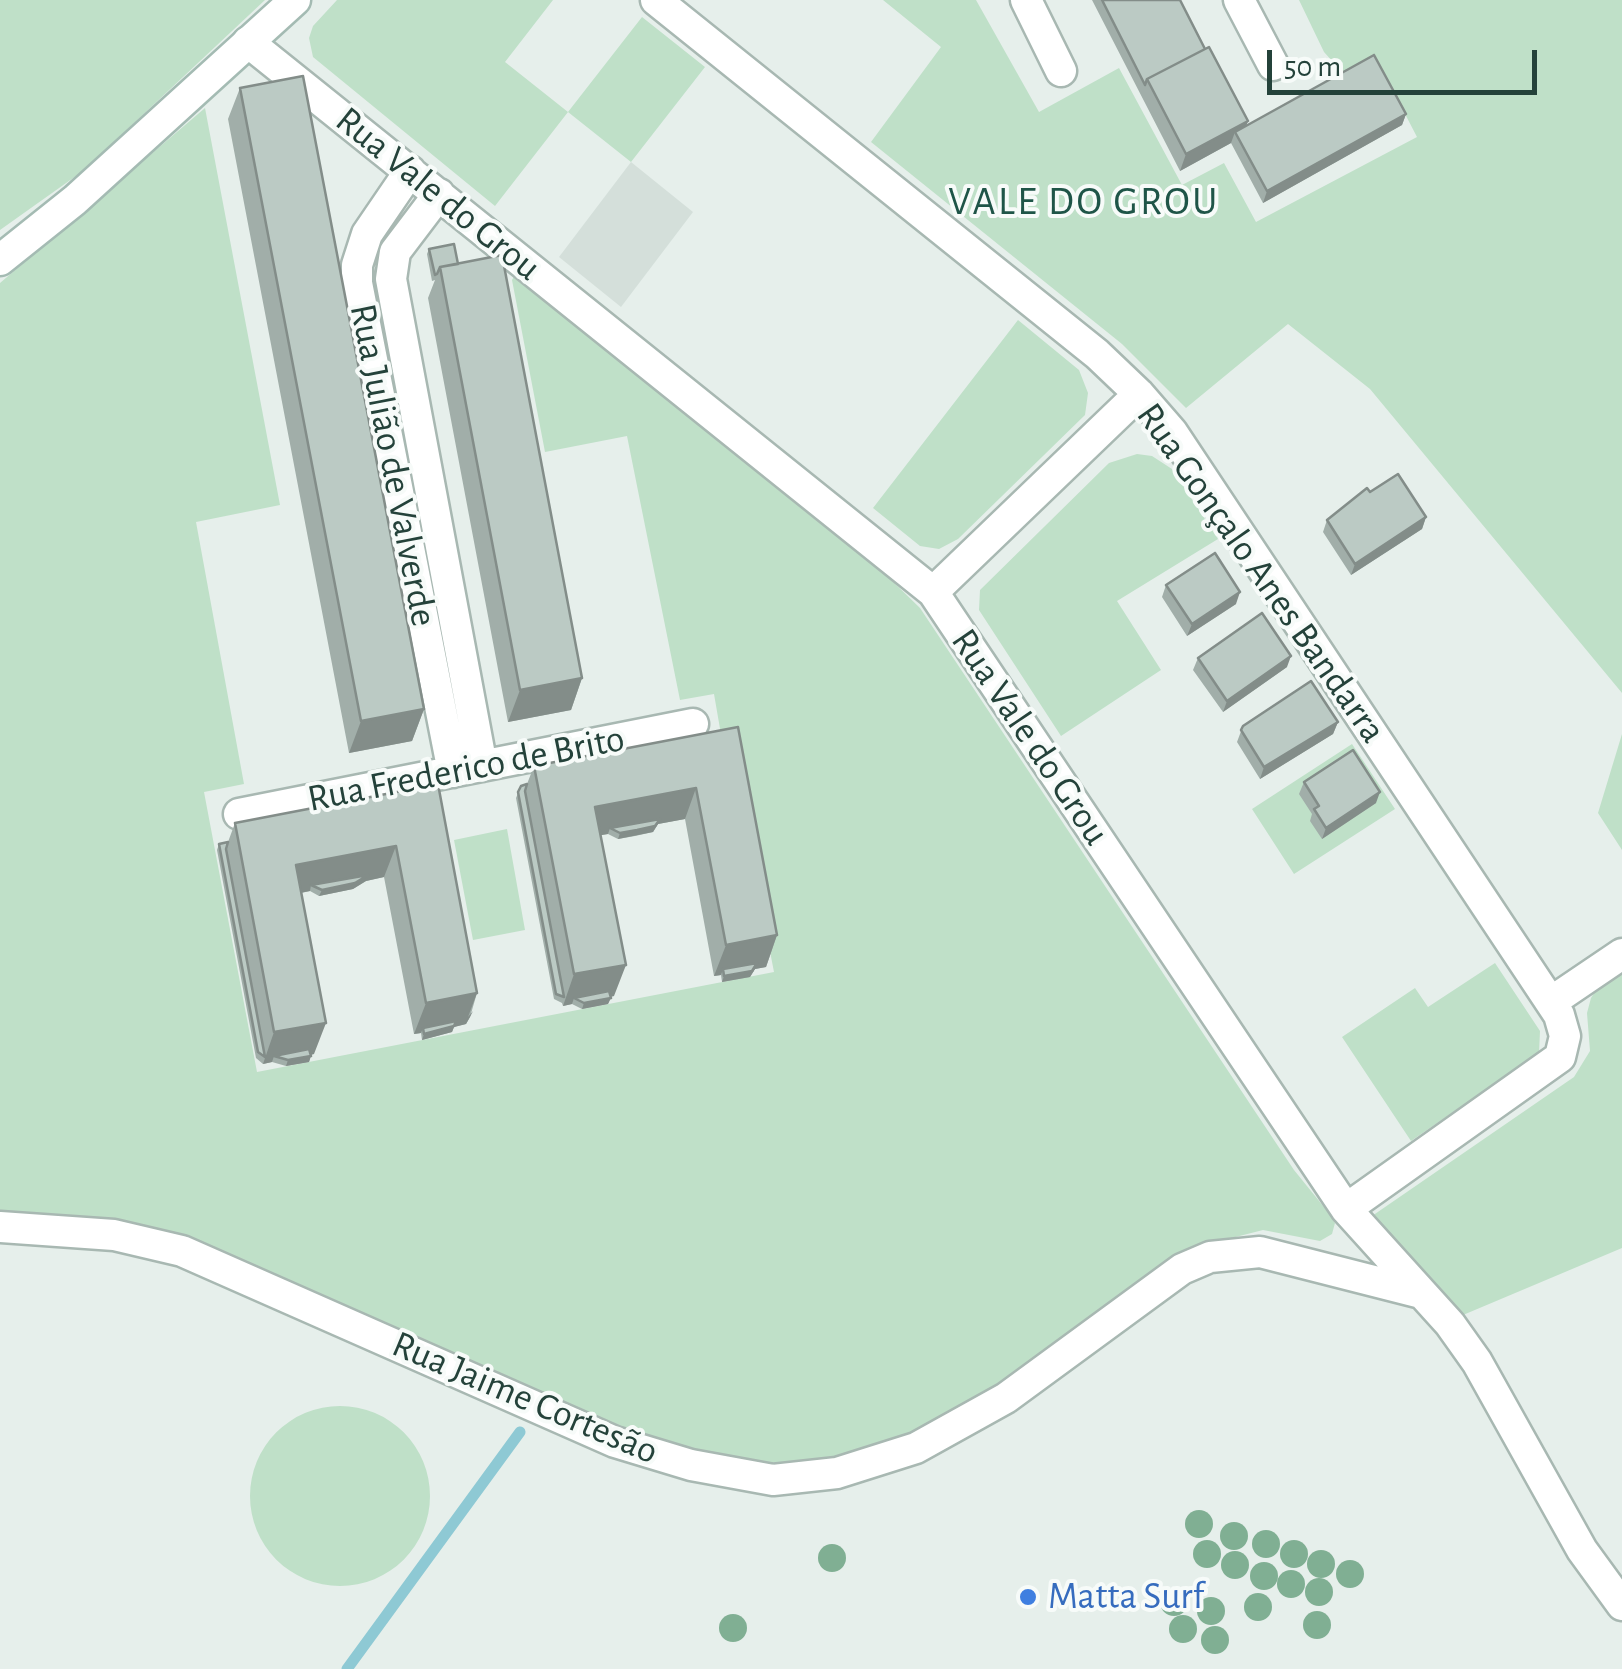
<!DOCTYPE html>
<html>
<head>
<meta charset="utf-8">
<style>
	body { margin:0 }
	#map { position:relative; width:1622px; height:1669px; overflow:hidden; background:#e6efeb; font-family:"Alegreya Sans",sans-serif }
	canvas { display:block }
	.scale { position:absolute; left:1267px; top:50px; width:270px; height:45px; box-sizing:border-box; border:5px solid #24423a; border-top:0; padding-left:12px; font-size:30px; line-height:35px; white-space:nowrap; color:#24423a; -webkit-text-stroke:8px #f7fbf9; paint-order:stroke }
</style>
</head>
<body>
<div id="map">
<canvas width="1622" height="1669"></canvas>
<div class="scale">50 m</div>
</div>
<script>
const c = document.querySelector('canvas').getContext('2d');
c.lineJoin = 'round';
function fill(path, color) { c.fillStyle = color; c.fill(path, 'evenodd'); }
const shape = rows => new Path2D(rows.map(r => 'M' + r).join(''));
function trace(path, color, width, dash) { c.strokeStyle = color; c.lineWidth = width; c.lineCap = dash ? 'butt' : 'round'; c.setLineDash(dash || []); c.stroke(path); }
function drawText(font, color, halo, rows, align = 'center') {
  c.font = font + ' "Alegreya Sans",sans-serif'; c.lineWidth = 8; c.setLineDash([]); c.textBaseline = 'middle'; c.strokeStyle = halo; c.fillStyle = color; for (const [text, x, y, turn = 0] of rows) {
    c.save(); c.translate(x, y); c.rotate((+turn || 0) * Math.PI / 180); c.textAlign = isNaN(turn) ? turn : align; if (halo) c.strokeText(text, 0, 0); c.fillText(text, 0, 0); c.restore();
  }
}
fill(shape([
	[631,162,693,212,621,307,559,257]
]), '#d4dfda');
fill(shape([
	[0,0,265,0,83,171,0,230],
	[337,0,553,0,505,62,568,112,642,17,705,67,631,162,568,112,495,206,313,57,309,38,313,26],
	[883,0,976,0,1039,112,1119,68,1182,185,1224,163,1256,222,1417,137,1376,58,1342,72,1324,52,1299,0,1622,0,1622,693,1370,389,1288,324,1186,408,1122,344,871,142,941,47],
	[205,108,280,505,196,522,244,784,204,792,257,1072,774,972,732,757,723,746,714,694,680,700,627,436,545,452,512,280,515,275,882,571,920,608,1294,1170,1328,1212,1335,1223,1332,1234,1320,1241,1263,1230,1216,1242,959,1419,822,1462,780,1465,740,1461,632,1433,281,1280,0,1212,0,283],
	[1018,320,1079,370,1088,393,1085,415,958,539,939,549,920,546,873,508],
	[1137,454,1152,456,1172,469,1218,539,1117,601,1161,670,1061,736,979,610,980,590,1109,463],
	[1622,734,1622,850,1598,813],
	[1352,744,1395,809,1294,874,1252,809],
	[507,829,525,930,473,940,454,840],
	[1495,963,1540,1031,1539,1053,1411,1141,1342,1037,1415,988,1428,1007],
	[1622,968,1622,1248,1463,1315,1372,1216,1574,1077,1590,1051,1587,1013,1591,998,1599,985],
	'250 1496a90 90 0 1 1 180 0a90 90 0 1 1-180 0Z'
]), '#bfe0c8');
trace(shape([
	[347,1669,520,1432]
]), '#8ec9d4', 11);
const minor = shape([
	[656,0,1097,354,1139,394,1172,432,1559,1015,1565,1036,1560,1057,1346,1209],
	[1026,0,1061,71],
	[1239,0,1273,65],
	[248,42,933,592,1346,1209,1450,1324,1477,1362,1582,1550,1622,1605],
	[410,171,367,234,357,265,357,283,453,772],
	[439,194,395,252,391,279,482,766],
	[933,592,1139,394],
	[239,814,693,724],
	[1551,1002,1622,954],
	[0,1227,114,1235,182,1251,615,1442,691,1465,773,1480,837,1473,916,1448,1006,1398,1182,1269,1210,1257,1260,1252,1421,1293]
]);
const secondary = shape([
	[0,260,75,200,295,0]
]);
trace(minor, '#a8b8b2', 35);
trace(secondary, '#a4bbb3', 35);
trace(minor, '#fff', 30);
trace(secondary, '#fff', 30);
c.fillStyle = '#80af93';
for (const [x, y] of [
	[1199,1524],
	[1234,1536],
	[1266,1544],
	[1207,1554],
	[1294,1554],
	[832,1558],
	[1321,1564],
	[1235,1565],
	[1350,1574],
	[1264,1576],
	[1291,1584],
	[1319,1592],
	[1174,1602],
	[1258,1607],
	[1211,1611],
	[1317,1625],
	[733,1628],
	[1183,1629],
	[1215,1640]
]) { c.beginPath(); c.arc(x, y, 14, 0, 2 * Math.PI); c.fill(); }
fill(shape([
	[1092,0,1180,0,1205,49,1248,121,1246,126,1406,114,1402,125,1263,203,1231,143,1180,171],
	[240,88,424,709,412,741,349,753,228,119],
	[429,249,458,264,582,678,571,710,508,722,428,298,435,280,432,281,427,254],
	[1426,517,1422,529,1351,575,1323,532,1327,520],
	[1166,585,1236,604,1187,636,1162,597],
	[1198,658,1287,667,1223,712,1193,670],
	[1338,722,1333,734,1260,779,1237,742,1243,726],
	[738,727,777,935,766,967,755,969,750,977,722,982,721,975,714,976,685,819,658,824,653,832,635,836,618,839,608,834,600,835,614,996,610,997,608,1004,582,1009,572,1004,563,1006,562,1003,554,999,516,798,521,786,527,784,534,766],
	[1304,782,1376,803,1322,839,1310,821,1312,814,1299,794],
	[438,784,477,993,470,1017,466,1024,454,1027,452,1032,422,1040,421,1033,414,1034,384,877,366,881,353,889,319,896,310,891,301,893,314,1054,311,1055,309,1062,286,1066,272,1062,263,1064,256,1058,217,850,219,844,228,842,235,823]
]), '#a1aea9');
fill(shape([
	[1406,114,1402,125,1263,203,1267,191],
	[1248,121,1242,138,1235,132,1231,143,1180,171,1186,154],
	[1426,517,1422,529,1351,575,1355,564],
	[1240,592,1236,604,1187,636,1192,624],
	[1291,656,1287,667,1223,712,1227,701],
	[582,678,571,710,508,722,520,690],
	[424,709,412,741,349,753,361,721],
	[1338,722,1333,734,1260,779,1264,767],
	[696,788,685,819,658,824,653,832,618,839,620,833,610,828,608,834,584,838,595,807],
	[1380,792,1376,803,1322,839,1326,828],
	[396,846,384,877,366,881,353,889,319,896,322,890,311,885,310,891,284,896,296,865],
	[777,935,766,967,755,969,750,977,722,982,724,976,723,969,721,975,714,976,726,945],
	[626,965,614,996,582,1002,574,998,572,1004,563,1006,574,974],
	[477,993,468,1017,473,1011,470,1017,466,1024,454,1027,452,1032,422,1040,424,1034,423,1028,421,1033,414,1034,426,1003],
	[611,998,608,1004,582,1009,584,1003],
	[326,1023,314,1054,286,1059,274,1056,272,1062,263,1064,274,1032],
	[311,1056,309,1062,286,1066,288,1060]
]), '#838d89');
const building = shape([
	[1102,0,1180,0,1205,49,1147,79,1145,85,1102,0],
	[1209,47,1248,121,1186,154,1147,79,1209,47],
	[1374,55,1406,114,1267,191,1235,132,1374,55],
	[303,76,424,709,361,721,240,88,303,76],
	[454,244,458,264,440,267,437,274,435,275,429,249,454,244],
	[502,255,582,678,520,690,440,267,502,255],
	[1398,474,1426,517,1355,564,1327,520,1367,488,1370,492,1398,474],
	[1215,553,1240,592,1192,624,1166,585,1215,553],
	[1262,613,1291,656,1227,701,1198,658,1262,613],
	[1311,681,1338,722,1264,767,1241,730,1243,726,1311,681],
	[738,727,777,935,726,945,696,788,595,807,626,965,574,974,534,766,738,727],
	[1353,750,1380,792,1326,828,1314,809,1319,806,1304,782,1353,750],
	[438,784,477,993,426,1003,396,846,296,865,326,1023,274,1032,235,823,438,784],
	[527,784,525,791,564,997,556,994,518,792,521,786,527,784],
	[660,819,655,826,637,830,620,833,610,828,660,819],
	[228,842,226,849,265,1057,258,1052,219,844,228,842],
	[368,875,355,883,322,890,311,885,368,875],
	[757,963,752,971,724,976,723,969,757,963],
	[609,991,611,998,584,1003,574,998,609,991],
	[456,1021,454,1026,424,1034,423,1028,456,1021],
	[309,1049,311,1056,288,1060,274,1056,309,1049]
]);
fill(building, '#bbcac4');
trace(building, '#838d89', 2.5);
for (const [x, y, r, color] of [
	[1028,1597,10,"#3f7fe0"]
]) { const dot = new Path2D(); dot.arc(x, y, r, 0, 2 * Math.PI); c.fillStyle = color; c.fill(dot); trace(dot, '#f7fbf9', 4); }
drawText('38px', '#24423a', '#f7fbf9', [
	["Rua Vale do Grou",438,194,39],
	["Rua Julião de Valverde",393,465,79],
	["Rua Gonçalo Anes Bandarra",1261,573,55],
	["Rua Vale do Grou",1030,737,56],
	["Rua Frederico de Brito",466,769,-11],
	["Rua Jaime Cortesão",525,1398,23]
]);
drawText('38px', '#366cbe', '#f7fbf9', [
	["Matta Surf",1048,1597]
], 'left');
c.letterSpacing = '2.5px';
drawText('40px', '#1f5548', '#f7fbf9', [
	["VALE DO GROU",1084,202]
]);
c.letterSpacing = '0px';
</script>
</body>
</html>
